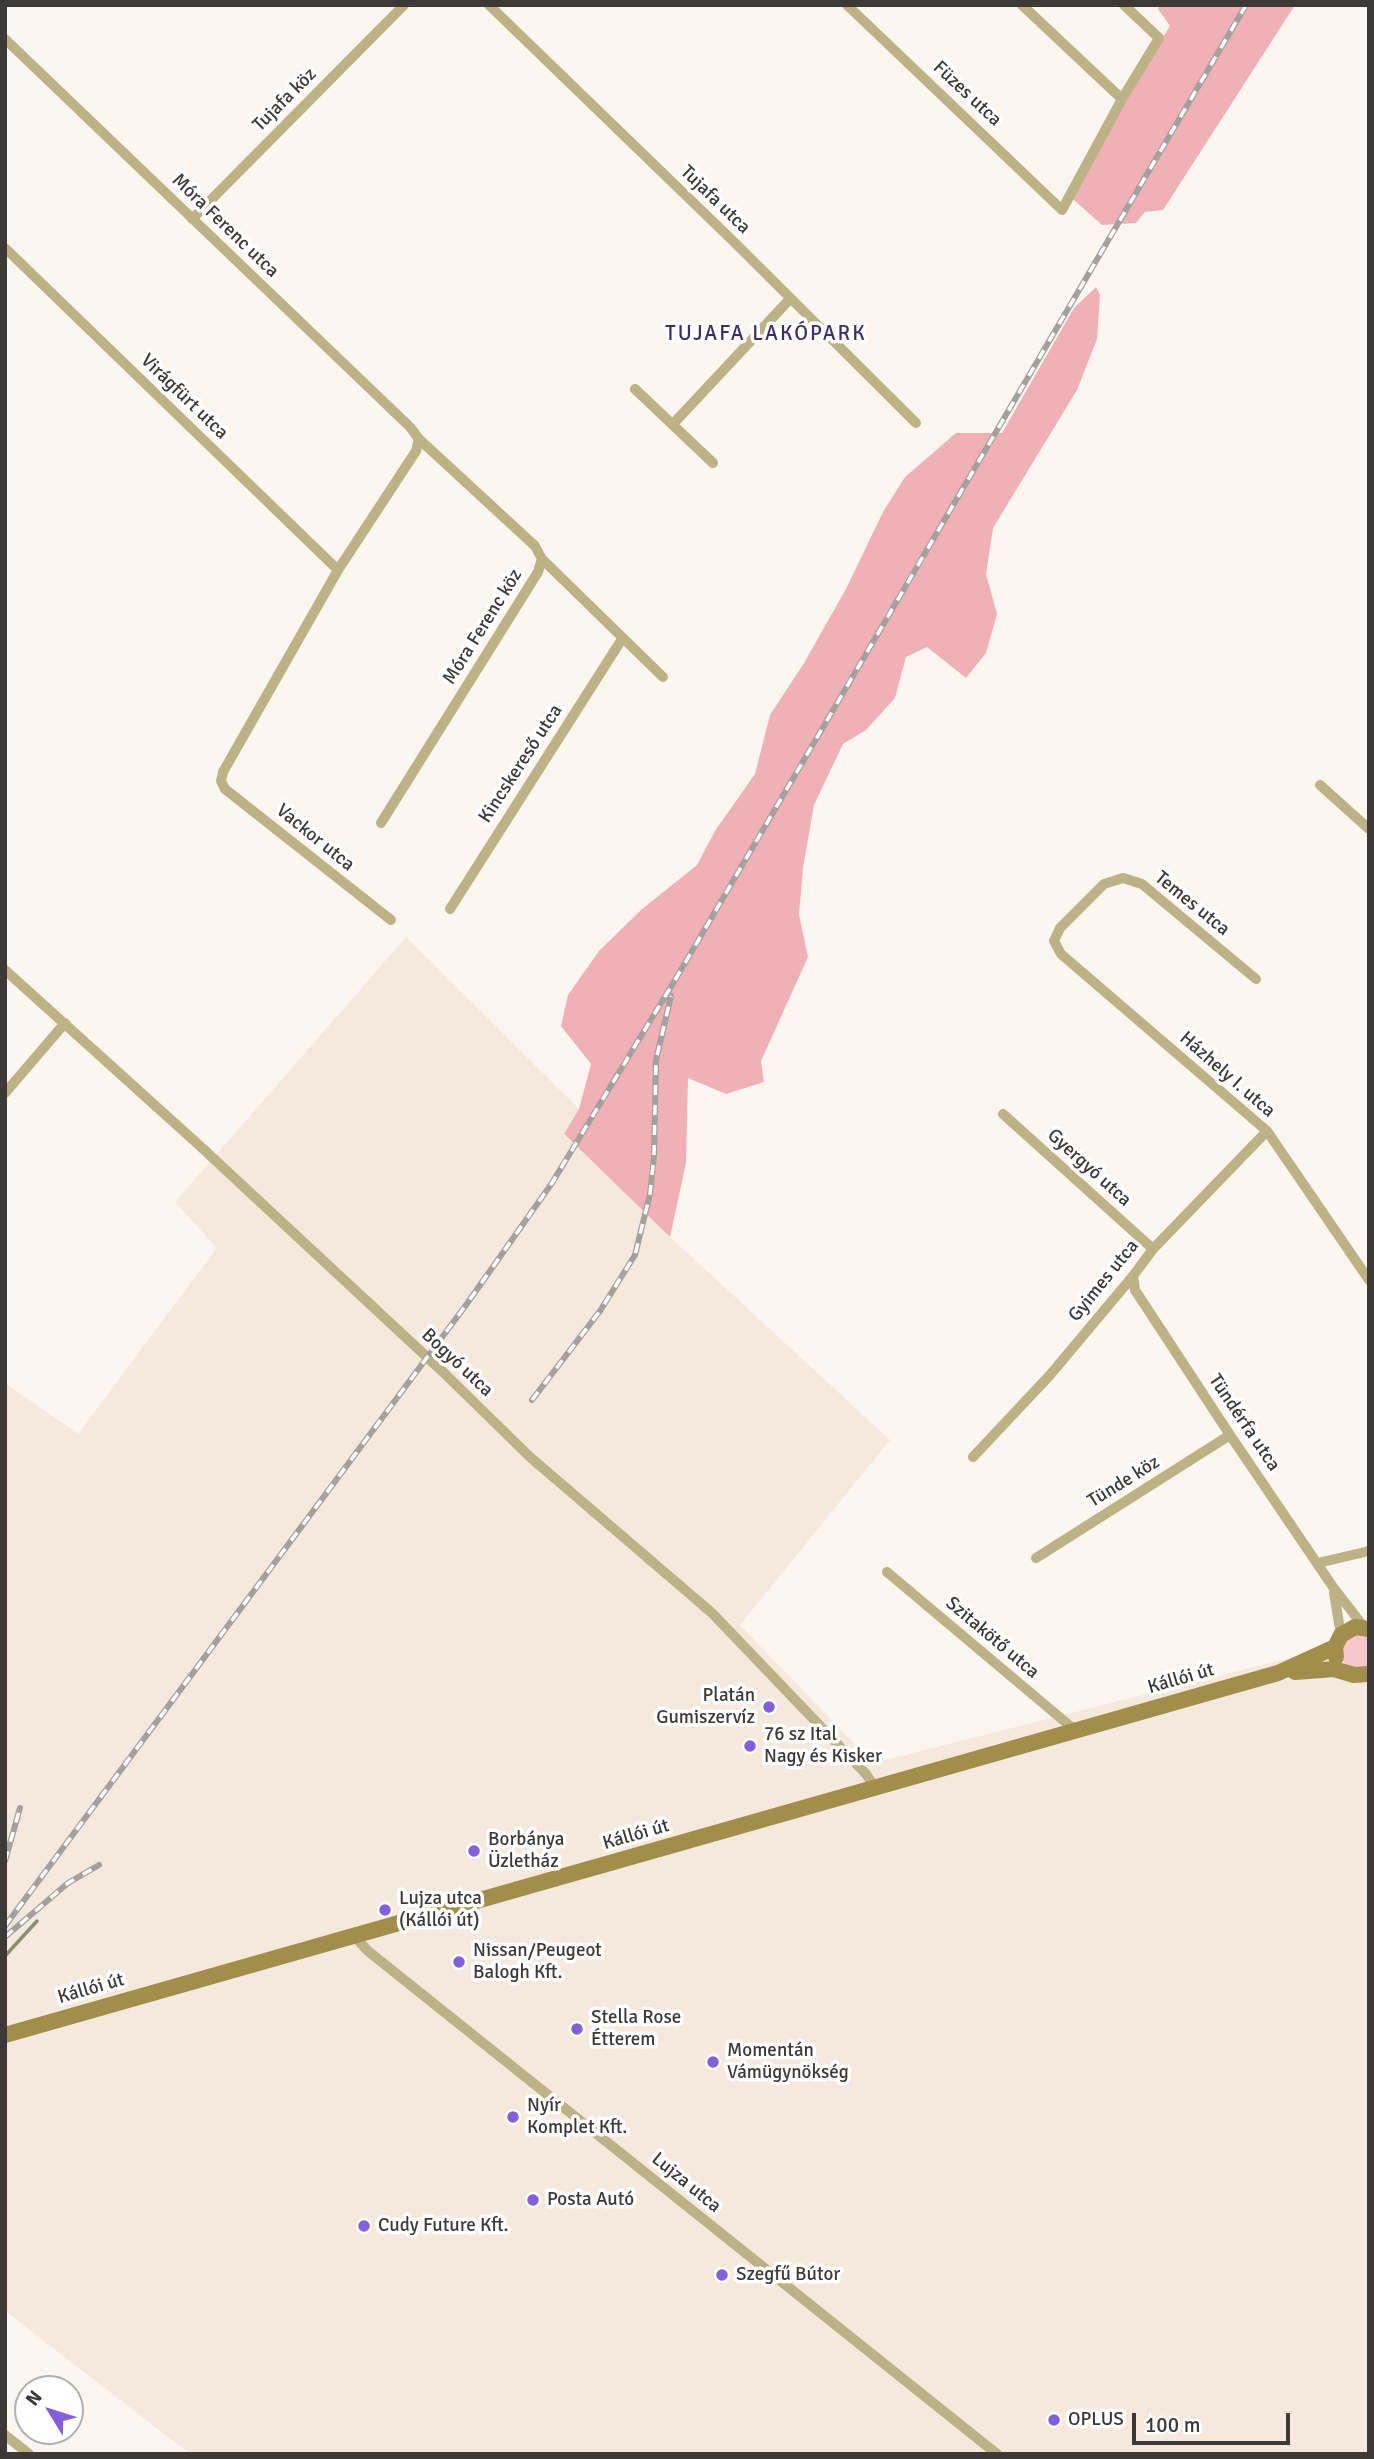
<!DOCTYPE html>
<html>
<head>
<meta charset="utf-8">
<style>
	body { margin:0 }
	#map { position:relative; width:1374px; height:2459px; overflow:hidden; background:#fdf6f0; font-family:Signika,sans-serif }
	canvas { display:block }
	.frame { position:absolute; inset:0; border:7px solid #3c3937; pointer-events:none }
	.north { position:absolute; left:14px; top:2375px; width:70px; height:70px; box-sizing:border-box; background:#fff; border:2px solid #b1b0af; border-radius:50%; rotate:308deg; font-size:19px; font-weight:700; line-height:28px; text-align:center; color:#3c3937 }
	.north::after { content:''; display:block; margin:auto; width:24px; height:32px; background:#835fd9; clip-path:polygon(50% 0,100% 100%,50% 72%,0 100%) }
	.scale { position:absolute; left:1132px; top:2413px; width:158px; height:32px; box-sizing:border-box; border:4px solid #3c3937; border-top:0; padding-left:9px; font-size:21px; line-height:24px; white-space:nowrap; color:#3c3937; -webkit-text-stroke:5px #fff; paint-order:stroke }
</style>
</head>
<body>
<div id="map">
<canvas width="1374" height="2459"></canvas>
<div class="frame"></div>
<div class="north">N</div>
<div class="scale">100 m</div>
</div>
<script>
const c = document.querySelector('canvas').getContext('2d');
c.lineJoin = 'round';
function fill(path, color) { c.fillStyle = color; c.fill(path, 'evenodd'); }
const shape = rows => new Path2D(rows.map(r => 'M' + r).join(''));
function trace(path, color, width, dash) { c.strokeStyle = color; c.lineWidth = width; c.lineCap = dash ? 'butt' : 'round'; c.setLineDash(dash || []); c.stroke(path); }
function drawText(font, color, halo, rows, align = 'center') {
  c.font = font + ' Signika,sans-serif'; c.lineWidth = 7; c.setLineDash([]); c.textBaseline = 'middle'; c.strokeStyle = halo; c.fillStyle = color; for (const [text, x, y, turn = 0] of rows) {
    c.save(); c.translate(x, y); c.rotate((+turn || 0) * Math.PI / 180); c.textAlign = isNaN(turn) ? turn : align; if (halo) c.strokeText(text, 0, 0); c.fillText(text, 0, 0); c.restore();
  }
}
fill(shape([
	[406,937,579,1109,564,1135,670,1237,890,1440,740,1625,873,1763,1369,1638,1369,2454,190,2454,5,2311,5,1383,78,1434,217,1248,175,1202]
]), '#f5e9dd');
fill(shape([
	[1351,1634,1369,1635,1369,1667,1363,1670,1348,1666,1344,1662,1342,1647]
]), '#f9c6c9');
fill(shape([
	[1160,5,1295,5,1163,210,1145,212,1136,223,1102,225,1066,193,1170,26,1158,9],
	[1096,287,1100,295,1097,339,1077,390,993,528,986,574,997,614,986,653,966,678,927,647,906,657,895,698,866,730,843,744,814,805,803,868,799,915,808,957,761,1061,764,1082,726,1094,688,1078,686,1163,670,1237,564,1134,579,1109,591,1064,561,1026,568,995,599,951,641,910,697,865,715,831,755,774,770,715,804,663,846,589,883,512,905,477,956,433,1002,433,1074,308]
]), '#efb1b5');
trace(shape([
	[5,1956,37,1921]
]), '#88916c', 3.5);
trace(shape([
	[489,5,732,240,916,423],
	[847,5,1062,210,1122,99,1159,38,1124,5],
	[1022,5,1122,99],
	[5,39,410,427,419,439,535,546,542,559,538,572,381,823],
	[192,219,404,5],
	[5,248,338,570],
	[635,389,713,463],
	[673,424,789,300],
	[542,559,663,677],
	[1320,785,1369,829],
	[450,909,622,639],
	[391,920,225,789,221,781,223,772,338,570,416,451,419,439],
	[5,970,200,1146,443,1372,530,1457,712,1613,866,1774,876,1789],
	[1256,979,1142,884,1123,878,1104,884,1060,928,1054,941,1061,954,1267,1131,1369,1280],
	[5,1093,65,1023],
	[1003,1114,1153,1249],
	[1133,1276,1135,1290,1230,1435,1333,1587,1364,1627],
	[973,1457,1050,1375,1133,1276,1153,1249,1267,1131],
	[1036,1558,1230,1435],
	[1318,1563,1369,1551],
	[887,1572,1076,1731],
	[1334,1593,1341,1635],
	[355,1937,368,1951,997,2454],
	[5,2435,29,2454]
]), '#bdb186', 10);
trace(shape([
	[1336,1657,1335,1647,1341,1635,1355,1627,1369,1629],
	[1295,1672,1334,1669,1354,1675,1369,1674],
	[5,2035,1278,1673,1335,1647]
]), '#a08e4a', 16);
const rail = shape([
	[532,1400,600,1311,635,1255,650,1194,654,1156,656,1060,671,996],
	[5,1861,20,1808],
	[5,1926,466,1305,552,1183,675,980,1246,5],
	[5,1937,68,1883,99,1865]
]);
trace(rail, '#a5a09c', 6);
trace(rail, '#fff', 3.5, [10]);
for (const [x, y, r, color] of [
	[769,1707,7,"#835fd9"],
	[750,1746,7,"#835fd9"],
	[474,1851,7,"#835fd9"],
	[385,1910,7,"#835fd9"],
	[459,1962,7,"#835fd9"],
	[577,2029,7,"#835fd9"],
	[713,2062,7,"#835fd9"],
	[513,2117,7,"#835fd9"],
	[533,2200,7,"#835fd9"],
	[364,2226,7,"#835fd9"],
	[722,2275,7,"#835fd9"],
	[1054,2420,7,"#835fd9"]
]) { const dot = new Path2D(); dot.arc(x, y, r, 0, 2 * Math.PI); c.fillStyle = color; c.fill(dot); trace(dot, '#fff', 2.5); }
drawText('19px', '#3c3937', '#fff', [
	["Füzes utca",967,94,43],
	["Tujafa köz",285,100,-45],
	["Tujafa utca",715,200,44],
	["Móra Ferenc utca",225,226,44],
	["Virágfürt utca",184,397,44],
	["Móra Ferenc köz",483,627,-58],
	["Kincskereső utca",521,764,-57],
	["Vackor utca",315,838,39],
	["Temes utca",1192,904,39],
	["Házhely I. utca",1227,1075,41],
	["Gyergyó utca",1089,1168,42],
	["Gyimes utca",1104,1281,-51],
	["Bogyó utca",457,1363,43],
	["Tündérfa utca",1244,1423,56],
	["Tünde köz",1124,1482,-32],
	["Szitakötő utca",992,1638,40],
	["Kállói út",1181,1679,-16],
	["Kállói út",636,1835,-16],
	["Kállói út",91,1989,-16],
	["Lujza utca",686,2183,39]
]);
drawText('19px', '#3c3937', '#fff', [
	["Platán",755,1696,"right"],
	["Gumiszervíz",755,1718,"right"],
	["76 sz Ital",764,1735],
	["Nagy és Kisker",764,1757],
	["Borbánya",488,1840],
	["Üzletház",488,1862],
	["Lujza utca",399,1899],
	["(Kállói út)",399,1921],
	["Nissan/Peugeot",473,1951],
	["Balogh Kft.",473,1973],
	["Stella Rose",591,2018],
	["Étterem",591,2040],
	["Momentán",727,2051],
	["Vámügynökség",727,2073],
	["Nyír",527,2106],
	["Komplet Kft.",527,2128],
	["Posta Autó",547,2200],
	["Cudy Future Kft.",378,2226],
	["Szegfű Bútor",736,2275],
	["OPLUS",1068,2420]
], 'left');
c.letterSpacing = '2px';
drawText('21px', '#3e2d69', '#fff', [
	["TUJAFA LAKÓPARK",766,334]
]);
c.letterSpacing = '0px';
</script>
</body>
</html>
